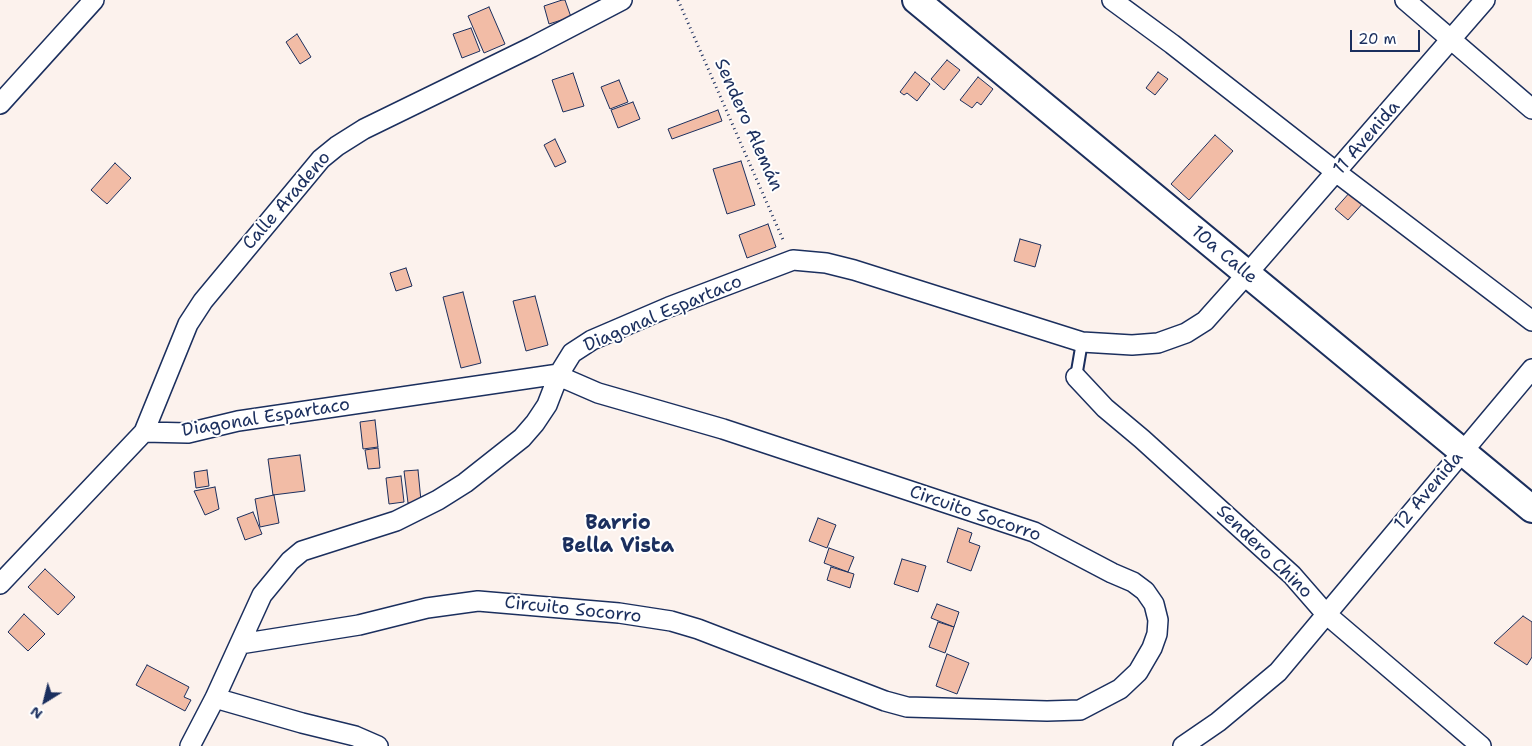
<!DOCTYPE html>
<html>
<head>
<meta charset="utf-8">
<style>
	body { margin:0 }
	#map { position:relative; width:1532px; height:746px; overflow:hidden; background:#fcf2ed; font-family:"Shantell Sans",sans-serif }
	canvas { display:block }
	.north { position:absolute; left:20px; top:676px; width:50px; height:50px; -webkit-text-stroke:4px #fff; paint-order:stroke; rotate:216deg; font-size:14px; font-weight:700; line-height:20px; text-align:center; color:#1b2f5e }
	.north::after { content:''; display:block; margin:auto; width:18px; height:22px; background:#1b2f5e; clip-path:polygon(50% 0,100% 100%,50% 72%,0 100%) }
	.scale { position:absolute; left:1350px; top:30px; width:70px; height:22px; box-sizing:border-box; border:2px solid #1b2f5e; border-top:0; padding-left:6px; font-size:15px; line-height:18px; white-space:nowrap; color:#1b2f5e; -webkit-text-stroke:4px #fff; paint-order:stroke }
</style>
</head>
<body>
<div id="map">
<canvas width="1532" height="746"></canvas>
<div class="north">N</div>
<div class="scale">20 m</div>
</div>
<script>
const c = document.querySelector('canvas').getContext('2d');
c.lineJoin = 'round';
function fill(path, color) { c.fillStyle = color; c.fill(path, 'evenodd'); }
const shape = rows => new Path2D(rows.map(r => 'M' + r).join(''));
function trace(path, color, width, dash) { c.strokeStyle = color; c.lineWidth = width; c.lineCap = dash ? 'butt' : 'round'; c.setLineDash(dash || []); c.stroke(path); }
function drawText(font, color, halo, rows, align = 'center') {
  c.font = font + ' "Shantell Sans",sans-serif'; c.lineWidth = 4; c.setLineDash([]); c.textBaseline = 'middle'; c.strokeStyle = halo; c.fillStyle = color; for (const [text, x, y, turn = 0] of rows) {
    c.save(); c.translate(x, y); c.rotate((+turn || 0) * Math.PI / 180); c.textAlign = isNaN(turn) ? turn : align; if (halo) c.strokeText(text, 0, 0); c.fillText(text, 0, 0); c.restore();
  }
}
const building = shape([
	[562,0,565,0,571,17,549,24,544,6,562,0],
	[489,7,505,44,484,53,468,16,489,7],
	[471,28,480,51,462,58,453,34,471,28],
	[297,34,311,57,300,64,286,42,297,34],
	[947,60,960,70,944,90,931,79,947,60],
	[915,72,930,84,917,101,907,93,904,95,900,92,915,72],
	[1158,72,1168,79,1155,95,1146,88,1158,72],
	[573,73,584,106,563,112,552,80,573,73],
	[978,77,993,89,981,105,977,102,972,108,960,100,978,77],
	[619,80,628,102,610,109,601,87,619,80],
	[633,102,640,119,618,128,611,110,633,102],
	[718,110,722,121,672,139,668,129,718,110],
	[1215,135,1233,151,1189,200,1171,184,1215,135],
	[555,139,566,162,555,167,544,145,555,139],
	[741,161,755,205,727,214,713,169,741,161],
	[115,163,131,178,107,204,91,190,115,163],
	[1351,191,1364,202,1348,220,1335,209,1351,191],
	[768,224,776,247,747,258,739,235,768,224],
	[1020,239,1041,245,1035,267,1014,261,1020,239],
	[406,268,412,286,396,291,390,273,406,268],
	[463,292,481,363,461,368,443,297,463,292],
	[535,296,548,345,526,351,513,301,535,296],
	[375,420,378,447,363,449,360,422,375,420],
	[378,448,380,468,368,469,365,450,378,448],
	[300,455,305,491,273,495,268,459,300,455],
	[207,470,209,486,196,488,194,472,207,470],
	[418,470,421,501,408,503,404,471,418,470],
	[401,476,404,502,389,504,386,478,401,476],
	[215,487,219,509,205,515,194,491,215,487],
	[274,495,279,523,260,527,255,499,274,495],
	[253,512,262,534,245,540,237,518,253,512],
	[818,518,836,525,827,548,809,541,818,518],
	[958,528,972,533,969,542,980,546,971,571,947,562,958,528],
	[829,548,854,557,848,572,824,563,829,548],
	[902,559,926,566,918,592,894,584,902,559],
	[831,567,854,574,850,588,827,580,831,567],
	[45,569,75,597,58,615,28,587,45,569],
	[937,604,959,612,954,627,931,618,937,604],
	[24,614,45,634,28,651,8,632,24,614],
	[1523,616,1532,622,1532,657,1527,665,1494,643,1523,616],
	[938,622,954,627,945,653,929,647,938,622],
	[947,654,969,663,957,694,936,686,947,654],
	[147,665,189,687,184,697,191,700,185,711,136,685,147,665]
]);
fill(building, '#f2bca6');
trace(building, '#1b2f5e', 1);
const lane = shape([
	[1076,377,1082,342]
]);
const street = shape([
	[1112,0,1172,44,1336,172,1532,321],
	[1405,0,1532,109],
	[0,104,94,0],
	[1076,377,1105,408,1142,439,1292,575,1326,614,1481,746],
	[144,432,188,433,238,421,559,374],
	[0,584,144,432,188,324,203,301,321,159,337,146,364,129,532,47,622,0],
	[240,644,359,625,427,608,478,601,619,613,671,621,698,629,885,701,907,707,1047,711,1080,710,1120,689,1138,672,1152,648,1157,634,1158,620,1154,604,1145,591,1133,582,1112,573,1034,532,723,429,598,393,568,380,559,374],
	[215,698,302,723,355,736,378,746],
	[190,746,215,698,262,595,290,561,302,551,396,521,438,500,465,483,522,438,535,423,547,405,559,374,572,353,592,340,669,307,793,260,826,263,854,270,1082,342,1132,345,1158,343,1186,333,1205,321,1247,274,1485,0],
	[1183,746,1218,722,1278,672,1532,369]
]);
const secondary = shape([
	[916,0,1532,509]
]);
trace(lane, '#1b2f5e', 14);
trace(street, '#1b2f5e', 22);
trace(secondary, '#1b2f5e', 30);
trace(shape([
	[678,0,784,242]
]), '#1b2f5e', 3, [1, 4]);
trace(lane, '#fff', 10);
trace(street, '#fff', 19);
trace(secondary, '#fff', 26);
drawText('18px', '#1b2f5e', '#fff', [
	["Sendero Alemán",748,125,66],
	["11 Avenida",1367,138,-49],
	["Calle Aradeno",287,201,-49],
	["10a Calle",1224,255,40],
	["Diagonal Espartaco",663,314,-23],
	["Diagonal Espartaco",266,418,-9],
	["12 Avenida",1429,491,-50],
	["Circuito Socorro",975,514,19],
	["Sendero Chino",1264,552,44],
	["Circuito Socorro",573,610,6]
]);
drawText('bold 20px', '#1b2f5e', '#fff', [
	["Barrio",618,524],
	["Bella Vista",618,547]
]);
</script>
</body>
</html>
